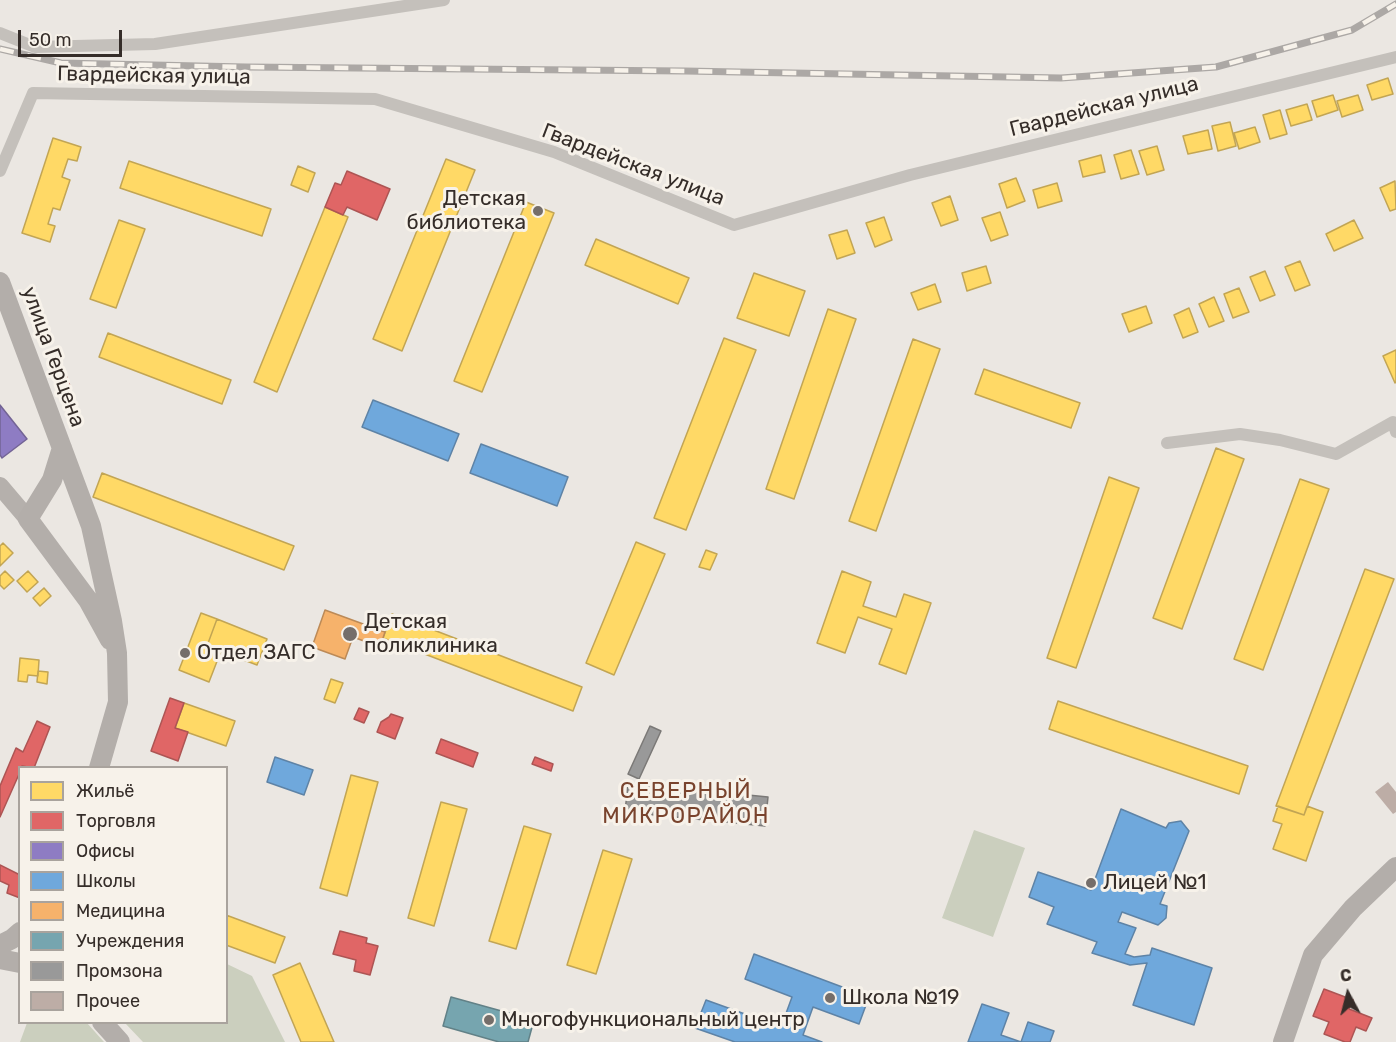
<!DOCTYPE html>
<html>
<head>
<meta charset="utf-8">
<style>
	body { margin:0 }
	#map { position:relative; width:1396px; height:1042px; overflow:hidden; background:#ebe7e2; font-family:Rubik,sans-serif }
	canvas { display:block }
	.legend { position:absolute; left:18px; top:766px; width:210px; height:258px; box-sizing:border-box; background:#f7f2ea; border:2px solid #a9a39d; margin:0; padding:8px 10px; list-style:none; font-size:18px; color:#352d29 }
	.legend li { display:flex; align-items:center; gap:12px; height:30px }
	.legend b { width:30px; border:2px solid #a9a39d }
	.north { position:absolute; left:1318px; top:964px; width:60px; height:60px; -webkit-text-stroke:4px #f7f2ea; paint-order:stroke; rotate:353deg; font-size:16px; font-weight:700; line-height:24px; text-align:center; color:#352d29 }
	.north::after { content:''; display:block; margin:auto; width:21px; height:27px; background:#352d29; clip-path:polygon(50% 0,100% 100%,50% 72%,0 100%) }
	.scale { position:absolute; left:18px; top:30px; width:104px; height:27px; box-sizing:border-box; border:3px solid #352d29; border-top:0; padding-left:8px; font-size:18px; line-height:21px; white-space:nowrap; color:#352d29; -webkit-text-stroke:4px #f7f2ea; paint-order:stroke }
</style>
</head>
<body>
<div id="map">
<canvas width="1396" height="1042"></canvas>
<ul class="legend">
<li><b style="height:16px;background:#ffd966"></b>Жильё</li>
<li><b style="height:16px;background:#e06666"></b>Торговля</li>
<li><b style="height:16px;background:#8e7cc3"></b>Офисы</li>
<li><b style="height:16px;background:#6fa8dc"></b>Школы</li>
<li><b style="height:16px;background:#f6b26b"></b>Медицина</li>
<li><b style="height:16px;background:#76a5af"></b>Учреждения</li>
<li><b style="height:16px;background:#999"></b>Промзона</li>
<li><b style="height:16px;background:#bdada6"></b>Прочее</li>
</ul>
<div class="north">С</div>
<div class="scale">50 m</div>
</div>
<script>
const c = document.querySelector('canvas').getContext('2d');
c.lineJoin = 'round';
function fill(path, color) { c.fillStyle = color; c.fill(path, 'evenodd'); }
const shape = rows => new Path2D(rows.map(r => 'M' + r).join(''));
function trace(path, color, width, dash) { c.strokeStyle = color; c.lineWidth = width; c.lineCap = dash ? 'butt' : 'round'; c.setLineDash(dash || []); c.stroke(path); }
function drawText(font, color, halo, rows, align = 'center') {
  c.font = font + ' Rubik,sans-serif'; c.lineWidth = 6; c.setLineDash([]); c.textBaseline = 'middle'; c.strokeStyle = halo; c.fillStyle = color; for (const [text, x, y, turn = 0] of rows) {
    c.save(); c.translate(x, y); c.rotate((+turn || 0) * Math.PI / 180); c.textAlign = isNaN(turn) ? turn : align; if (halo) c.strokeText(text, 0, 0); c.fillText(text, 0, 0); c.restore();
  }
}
fill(shape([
	[974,830,1025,848,993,937,942,918],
	[227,964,252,976,285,1042,143,1042,125,1023,226,1022],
	[27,1023,87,1023,104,1042,20,1042]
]), '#cbcfbe');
const homes = shape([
	[1388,78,1393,94,1372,100,1367,85,1388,78],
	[1333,95,1338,110,1317,117,1312,101,1333,95],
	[1358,95,1363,110,1342,117,1337,101,1358,95],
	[1307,104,1312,120,1291,126,1286,110,1307,104],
	[1280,110,1287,134,1270,139,1263,115,1280,110],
	[1230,122,1236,146,1218,151,1212,126,1230,122],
	[1255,127,1260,142,1239,149,1234,133,1255,127],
	[1208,130,1212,149,1188,154,1183,136,1208,130],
	[53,138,81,147,77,161,68,159,62,177,70,180,60,210,53,208,48,224,55,226,50,242,22,233,53,138],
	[1157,146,1164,170,1147,175,1139,151,1157,146],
	[1131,150,1139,174,1121,179,1114,155,1131,150],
	[1101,155,1105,172,1083,177,1079,161,1101,155],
	[446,159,475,170,402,351,373,339,446,159],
	[129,161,271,209,262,236,120,188,129,161],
	[298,166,315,173,308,192,291,185,298,166],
	[1016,178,1025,201,1007,208,999,184,1016,178],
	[1395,181,1396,209,1390,211,1380,188,1395,181],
	[1057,183,1062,201,1038,208,1033,190,1057,183],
	[950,196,958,220,941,226,932,203,950,196],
	[526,202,554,213,482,392,454,381,526,202],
	[325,207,348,217,277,392,254,382,325,207],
	[1000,212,1008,235,991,241,982,218,1000,212],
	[884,217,892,240,875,247,866,223,884,217],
	[119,220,145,229,116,308,90,299,119,220],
	[1354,220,1363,238,1334,251,1326,234,1354,220],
	[847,230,855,253,837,259,829,235,847,230],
	[596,239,689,278,678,304,585,265,596,239],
	[1300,261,1310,285,1295,291,1285,267,1300,261],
	[986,266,991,283,967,291,962,273,986,266],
	[1265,271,1275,295,1260,301,1250,277,1265,271],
	[754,273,805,291,789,336,737,318,754,273],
	[935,284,941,302,918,310,911,293,935,284],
	[1239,288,1249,312,1233,318,1224,294,1239,288],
	[1214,297,1224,321,1209,327,1199,304,1214,297],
	[1146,306,1152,323,1129,332,1122,314,1146,306],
	[1189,308,1198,332,1183,338,1174,315,1189,308],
	[828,309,856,319,794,499,766,489,828,309],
	[108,333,231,380,222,404,99,357,108,333],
	[724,338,756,350,686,530,654,518,724,338],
	[913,339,940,349,876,531,849,521,913,339],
	[1396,350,1396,382,1395,383,1383,356,1396,350],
	[984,369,1080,403,1071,428,975,394,984,369],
	[1216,448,1244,459,1182,629,1153,618,1216,448],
	[102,473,294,546,284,570,93,497,102,473],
	[1109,477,1139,488,1076,668,1047,658,1109,477],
	[1300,479,1329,489,1263,670,1234,659,1300,479],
	[636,542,665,554,614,675,586,663,636,542],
	[3,543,13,553,0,566,0,546,3,543],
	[706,550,717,554,710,570,699,567,706,550],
	[1365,569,1394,579,1304,815,1276,806,1365,569],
	[5,571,14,580,4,589,0,585,0,576,5,571],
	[28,571,38,582,27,592,17,581,28,571],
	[842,571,871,582,863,606,896,617,904,594,931,603,906,674,879,664,892,629,858,617,845,653,817,643,842,571],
	[44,588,51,596,40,606,33,598,44,588],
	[201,613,217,619,207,646,221,651,209,682,179,670,201,613],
	[392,614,582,687,573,711,383,638,392,614],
	[217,619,267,639,257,665,207,646,217,619],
	[20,658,39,660,38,676,28,675,27,682,18,681,20,658],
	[38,671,48,672,47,684,37,682,38,671],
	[331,679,343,683,335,703,324,699,331,679],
	[1058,701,1248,766,1239,794,1049,729,1058,701],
	[184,703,235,721,226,746,175,728,184,703],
	[351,775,378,782,347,896,320,888,351,775],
	[441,802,467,809,434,926,408,918,441,802],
	[1278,806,1304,815,1307,806,1323,812,1306,861,1273,849,1282,824,1273,821,1278,806],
	[524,826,551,834,516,949,489,941,524,826],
	[603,850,632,859,596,974,567,965,603,850],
	[226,915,285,937,275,963,226,945,226,915],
	[300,963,334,1042,301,1042,273,975,300,963]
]);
fill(homes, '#ffd966');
trace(homes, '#c2a554', 1.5);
const shops = shape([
	[347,171,390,189,377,220,347,207,343,215,325,207,335,183,341,185,347,171],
	[63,367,70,386,58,390,51,371,63,367],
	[170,698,184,703,175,728,188,732,178,761,151,751,170,698],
	[359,708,369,712,364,723,354,719,359,708],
	[391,714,403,718,395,739,377,732,381,722,389,717,391,714],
	[37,721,50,727,34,768,22,766,20,768,20,772,0,817,0,786,16,748,23,752,37,721],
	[441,739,478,753,473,767,436,753,441,739],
	[535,757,553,764,551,771,532,764,535,757],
	[0,865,20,875,20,898,7,893,9,885,0,881,0,865],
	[340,931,367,938,366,943,378,946,370,975,354,971,356,960,333,954,340,931],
	[1324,989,1353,1000,1349,1009,1372,1018,1366,1031,1356,1027,1350,1042,1345,1042,1324,1034,1329,1022,1313,1016,1324,989]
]);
fill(shops, '#e06666');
trace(shops, '#ad5554', 1.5);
const offices = shape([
	[0,405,27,439,2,458,0,455,0,405]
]);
fill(offices, '#8e7cc3');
trace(offices, '#736495', 1.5);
const schools = shape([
	[373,400,459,434,448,461,362,427,373,400],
	[481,444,568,477,557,506,470,473,481,444],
	[275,757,313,770,304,795,267,782,275,757],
	[1121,809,1166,828,1169,823,1181,821,1189,831,1160,904,1167,906,1166,918,1158,925,1122,912,1118,922,1136,928,1125,954,1134,957,1150,955,1152,948,1212,968,1194,1025,1133,1005,1147,963,1130,965,1092,953,1097,942,1047,924,1054,907,1029,897,1038,872,1091,890,1121,809],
	[754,954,869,997,859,1024,813,1007,803,1035,822,1042,735,1042,695,1028,706,1000,781,1027,792,997,745,979,754,954],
	[982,1004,1009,1013,1001,1035,1021,1042,1028,1022,1054,1031,1050,1042,968,1042,982,1004]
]);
fill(schools, '#6fa8dc');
trace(schools, '#5e83a6', 1.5);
const health = shape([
	[325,610,385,632,380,647,353,637,345,659,312,647,325,610]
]);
fill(health, '#f6b26b');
trace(health, '#bc8a57', 1.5);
const public = shape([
	[451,997,534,1020,528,1042,499,1042,443,1026,451,997]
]);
fill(public, '#76a5af');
trace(public, '#628187', 1.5);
const industry = shape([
	[650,726,661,731,639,779,628,774,650,726],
	[628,783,768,797,765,826,625,812,628,783]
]);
fill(industry, '#999');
trace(industry, '#7b7977', 1.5);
fill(shape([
	[1388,782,1396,792,1396,812,1393,814,1375,792]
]), '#bdada6');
trace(shape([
	[0,33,35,47,155,44,444,0],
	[0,171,33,93,375,99,554,152,734,225,910,175,1396,57],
	[1167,443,1240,434,1280,440,1336,454,1393,422,1396,432]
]), '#c4c0bb', 12);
trace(shape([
	[0,486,28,519]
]), '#b5b0ac', 18);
trace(shape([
	[0,282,91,526,112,621,117,653,118,702,99,768],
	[62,448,52,480,28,519,88,600,110,640],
	[0,945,12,939,20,932],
	[0,959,20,963],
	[102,1022,120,1042],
	[1283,1042,1313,955,1353,908,1396,867]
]), '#b3aeaa', 20);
const rail = shape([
	[0,49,61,63,246,67,685,71,1061,78,1216,67,1352,30,1396,4]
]);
trace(rail, '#aca8a5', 7);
trace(rail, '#f7f2ea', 4.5, [14]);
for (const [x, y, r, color] of [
	[538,211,6,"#756e6a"],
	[350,634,8,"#756e6a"],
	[185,653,6,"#756e6a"],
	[1091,883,6,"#756e6a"],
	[830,998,6,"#756e6a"],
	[489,1020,6,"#756e6a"]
]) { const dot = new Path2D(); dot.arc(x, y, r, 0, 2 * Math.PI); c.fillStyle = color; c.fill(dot); trace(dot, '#f7f2ea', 2); }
drawText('21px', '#352d29', '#f7f2ea', [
	["Гвардейская улица",154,76,1],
	["Гвардейская улица",1104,107,-14],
	["Гвардейская улица",633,165,21],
	["улица Герцена",53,357,70]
]);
drawText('21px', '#352d29', '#f7f2ea', [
	["Детская",526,199,"right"],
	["библиотека",526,223,"right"],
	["Детская",364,622],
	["поликлиника",364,646],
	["Отдел ЗАГС",197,653],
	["Лицей №1",1103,883],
	["Школа №19",842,998],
	["Многофункциональный центр",501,1020]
], 'left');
c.letterSpacing = '1.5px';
drawText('22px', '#79432d', '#f7f2ea', [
	["СЕВЕРНЫЙ",686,792],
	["МИКРОРАЙОН",686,817]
]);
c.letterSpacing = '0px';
</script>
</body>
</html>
